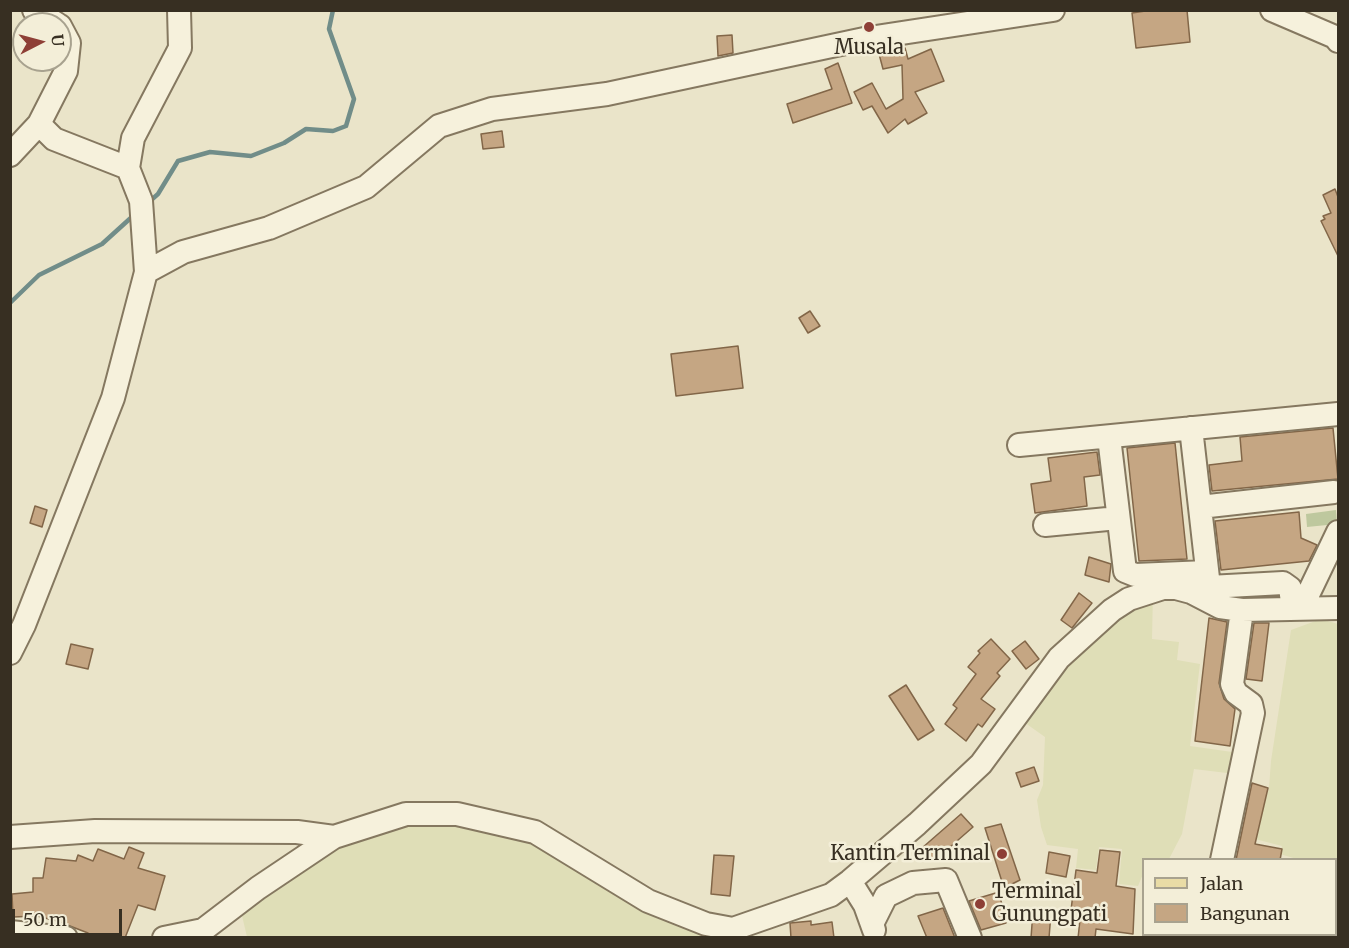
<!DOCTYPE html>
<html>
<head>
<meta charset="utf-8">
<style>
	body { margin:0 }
	#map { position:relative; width:1349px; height:948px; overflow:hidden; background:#eae4c9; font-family:Merriweather,serif }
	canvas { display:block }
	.frame { position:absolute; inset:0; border:12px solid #372f22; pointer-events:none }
	.legend { position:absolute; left:1142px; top:858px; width:195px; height:78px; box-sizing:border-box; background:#f3eed8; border:2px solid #a8a28f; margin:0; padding:8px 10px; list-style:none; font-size:18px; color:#372f22 }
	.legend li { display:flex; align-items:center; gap:12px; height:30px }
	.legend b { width:30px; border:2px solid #a8a28f }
	.north { position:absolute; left:12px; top:12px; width:60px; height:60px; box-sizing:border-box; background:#f3eed8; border:2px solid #a8a28f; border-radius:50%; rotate:84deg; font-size:16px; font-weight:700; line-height:24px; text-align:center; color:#372f22 }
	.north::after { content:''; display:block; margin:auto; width:21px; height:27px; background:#8e3f36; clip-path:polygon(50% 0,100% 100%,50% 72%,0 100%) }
	.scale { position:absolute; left:12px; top:909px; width:110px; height:27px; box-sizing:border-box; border:3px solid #372f22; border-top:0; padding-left:8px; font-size:18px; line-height:21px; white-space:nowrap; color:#372f22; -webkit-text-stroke:4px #f3eed8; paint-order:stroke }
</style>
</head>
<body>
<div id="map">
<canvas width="1349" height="948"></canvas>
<div class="frame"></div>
<ul class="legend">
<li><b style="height:8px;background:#e9dca6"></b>Jalan</li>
<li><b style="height:16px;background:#c5a683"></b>Bangunan</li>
</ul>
<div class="north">U</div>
<div class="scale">50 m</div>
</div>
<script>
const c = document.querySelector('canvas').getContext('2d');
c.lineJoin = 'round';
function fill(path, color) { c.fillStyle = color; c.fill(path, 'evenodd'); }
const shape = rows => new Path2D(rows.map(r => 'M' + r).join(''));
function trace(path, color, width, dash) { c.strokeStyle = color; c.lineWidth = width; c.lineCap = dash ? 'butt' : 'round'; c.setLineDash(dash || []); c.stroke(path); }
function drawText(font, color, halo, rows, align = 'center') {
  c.font = font + ' Merriweather,serif'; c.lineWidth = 5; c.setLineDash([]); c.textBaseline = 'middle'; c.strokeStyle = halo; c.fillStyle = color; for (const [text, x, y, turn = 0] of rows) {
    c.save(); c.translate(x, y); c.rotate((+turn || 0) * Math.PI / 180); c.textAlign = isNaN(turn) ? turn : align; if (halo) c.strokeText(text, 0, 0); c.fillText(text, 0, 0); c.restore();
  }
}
fill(shape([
	[1153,592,1152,639,1179,642,1177,660,1200,664,1190,746,1239,753,1235,774,1194,769,1182,834,1169,859,1144,860,1143,874,1138,886,1119,884,1122,849,1099,847,1096,870,1076,868,1078,849,1047,845,1041,827,1037,800,1043,785,1045,737,1021,720,1088,639],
	[1321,619,1338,624,1338,884,1336,885,1336,860,1297,859,1280,854,1282,846,1255,839,1269,788,1271,761,1291,630],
	[453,820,534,841,721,937,247,937,240,907,320,852,408,822]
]), '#dfdeb7');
fill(shape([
	[1336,510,1337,524,1307,527,1306,514]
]), '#bec89e');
trace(shape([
	[149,202,158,194,178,161,210,152,251,156,284,143,306,129,333,131,346,126,354,99,329,29,333,10],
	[10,303,39,275,102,244,134,215]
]), '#718d89', 4.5);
const building = shape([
	[1152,10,1187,10,1190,42,1136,48,1132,13,1152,10],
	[732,35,733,53,718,56,717,36,732,35],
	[905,48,908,59,931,49,944,81,915,92,927,113,908,124,905,119,888,133,872,106,863,110,854,92,872,83,886,109,903,99,902,65,883,69,879,54,905,48],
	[838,63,852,103,793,123,787,104,832,89,825,69,838,63],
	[502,131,504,147,483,149,481,134,502,131],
	[1335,189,1338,197,1338,256,1321,221,1325,219,1323,216,1331,213,1323,195,1335,189],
	[810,311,820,326,808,333,799,318,810,311],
	[738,346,743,388,676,396,671,354,738,346],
	[1333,428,1338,479,1212,491,1209,465,1242,461,1240,437,1333,428],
	[1175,443,1187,559,1139,561,1127,448,1175,443],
	[1097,452,1100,475,1084,477,1087,506,1035,513,1031,484,1051,481,1048,458,1097,452],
	[35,506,47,510,42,527,30,523,35,506],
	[1299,512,1301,538,1317,545,1309,561,1221,570,1215,521,1299,512],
	[1089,557,1111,564,1109,582,1085,575,1089,557],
	[1079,593,1092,603,1072,628,1061,620,1079,593],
	[1209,618,1227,622,1219,683,1224,699,1235,709,1230,746,1195,741,1209,618],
	[1254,623,1269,623,1262,681,1246,679,1254,623],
	[991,639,1010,659,997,673,1000,676,981,699,995,709,982,727,978,724,966,741,945,724,957,708,953,705,976,674,968,667,980,653,978,651,991,639],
	[1025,641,1039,659,1026,669,1012,651,1025,641],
	[71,644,93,649,88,669,66,664,71,644],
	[906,685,934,730,918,740,889,696,906,685],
	[1034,767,1039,781,1021,787,1016,773,1034,767],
	[1252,783,1268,788,1255,844,1282,849,1280,860,1236,860,1252,783],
	[961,814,973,827,934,861,922,848,961,814],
	[1001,824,1020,880,1004,888,985,828,1001,824],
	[129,847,144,853,138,868,165,876,155,910,138,905,125,938,87,938,88,933,57,921,37,916,13,917,12,894,33,892,33,878,43,878,46,858,76,861,78,855,93,861,98,849,124,859,129,847],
	[1100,850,1120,852,1116,886,1135,889,1133,934,1096,929,1095,938,1078,938,1081,911,1071,910,1076,870,1097,873,1100,850],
	[1049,852,1070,856,1066,877,1046,873,1049,852],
	[714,855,734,856,730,896,711,894,714,855],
	[999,892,1006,923,981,930,969,901,999,892],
	[943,908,955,938,927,938,918,916,943,908],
	[1033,911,1051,913,1049,938,1031,938,1033,911],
	[811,921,811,925,832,922,834,938,791,938,790,923,811,921]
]);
fill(building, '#c5a683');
trace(building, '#826648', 1.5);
const minor = shape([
	[34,10,57,24],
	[1272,10,1335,37,1338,41],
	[60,26,69,43,66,71,39,124,54,139,128,168],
	[10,155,39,124],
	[146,272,183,252,269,228,366,187,439,126,492,109,607,94,869,38,1053,10],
	[1191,428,1209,587,1283,583,1290,588,1293,608],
	[1109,437,1125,571,1135,575,1207,572],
	[1019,445,1338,414],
	[1200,507,1334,492],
	[1045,525,1118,518],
	[1302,607,1338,532],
	[10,653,24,625,113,398,146,272,141,201,128,168,133,138,180,48,179,10],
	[10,837,95,831,297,832,334,837,406,814,457,814,535,832,648,901,706,924,733,929,831,895,850,881,917,824,981,764,1059,658,1112,610,1129,599,1163,588,1176,588,1191,592,1220,607,1242,610,1338,608],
	[1222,860,1253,713,1251,704,1236,693,1232,684,1242,610],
	[850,881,865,905,874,930],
	[872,924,886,896,913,883,946,880,970,938],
	[10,932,66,938],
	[164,938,203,930,258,888,334,837]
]);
const major = shape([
	[1336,905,1338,904],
	[1213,938,1224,934]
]);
trace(minor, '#857860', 26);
trace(major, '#544633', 32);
trace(minor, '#f6f1dc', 22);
trace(major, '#e9dca6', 28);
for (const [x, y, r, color] of [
	[869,27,6,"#8e3f36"],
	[1002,854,6,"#8e3f36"],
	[980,904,6,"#8e3f36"]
]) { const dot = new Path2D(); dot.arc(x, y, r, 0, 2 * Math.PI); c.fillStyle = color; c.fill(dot); trace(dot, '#f3eed8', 2); }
drawText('20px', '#372f22', '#f3eed8', [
	["Musala",869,48],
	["Kantin Terminal",990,854,"right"],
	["Terminal",992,892,"left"],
	["Gunungpati",992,915,"left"]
]);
</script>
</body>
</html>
